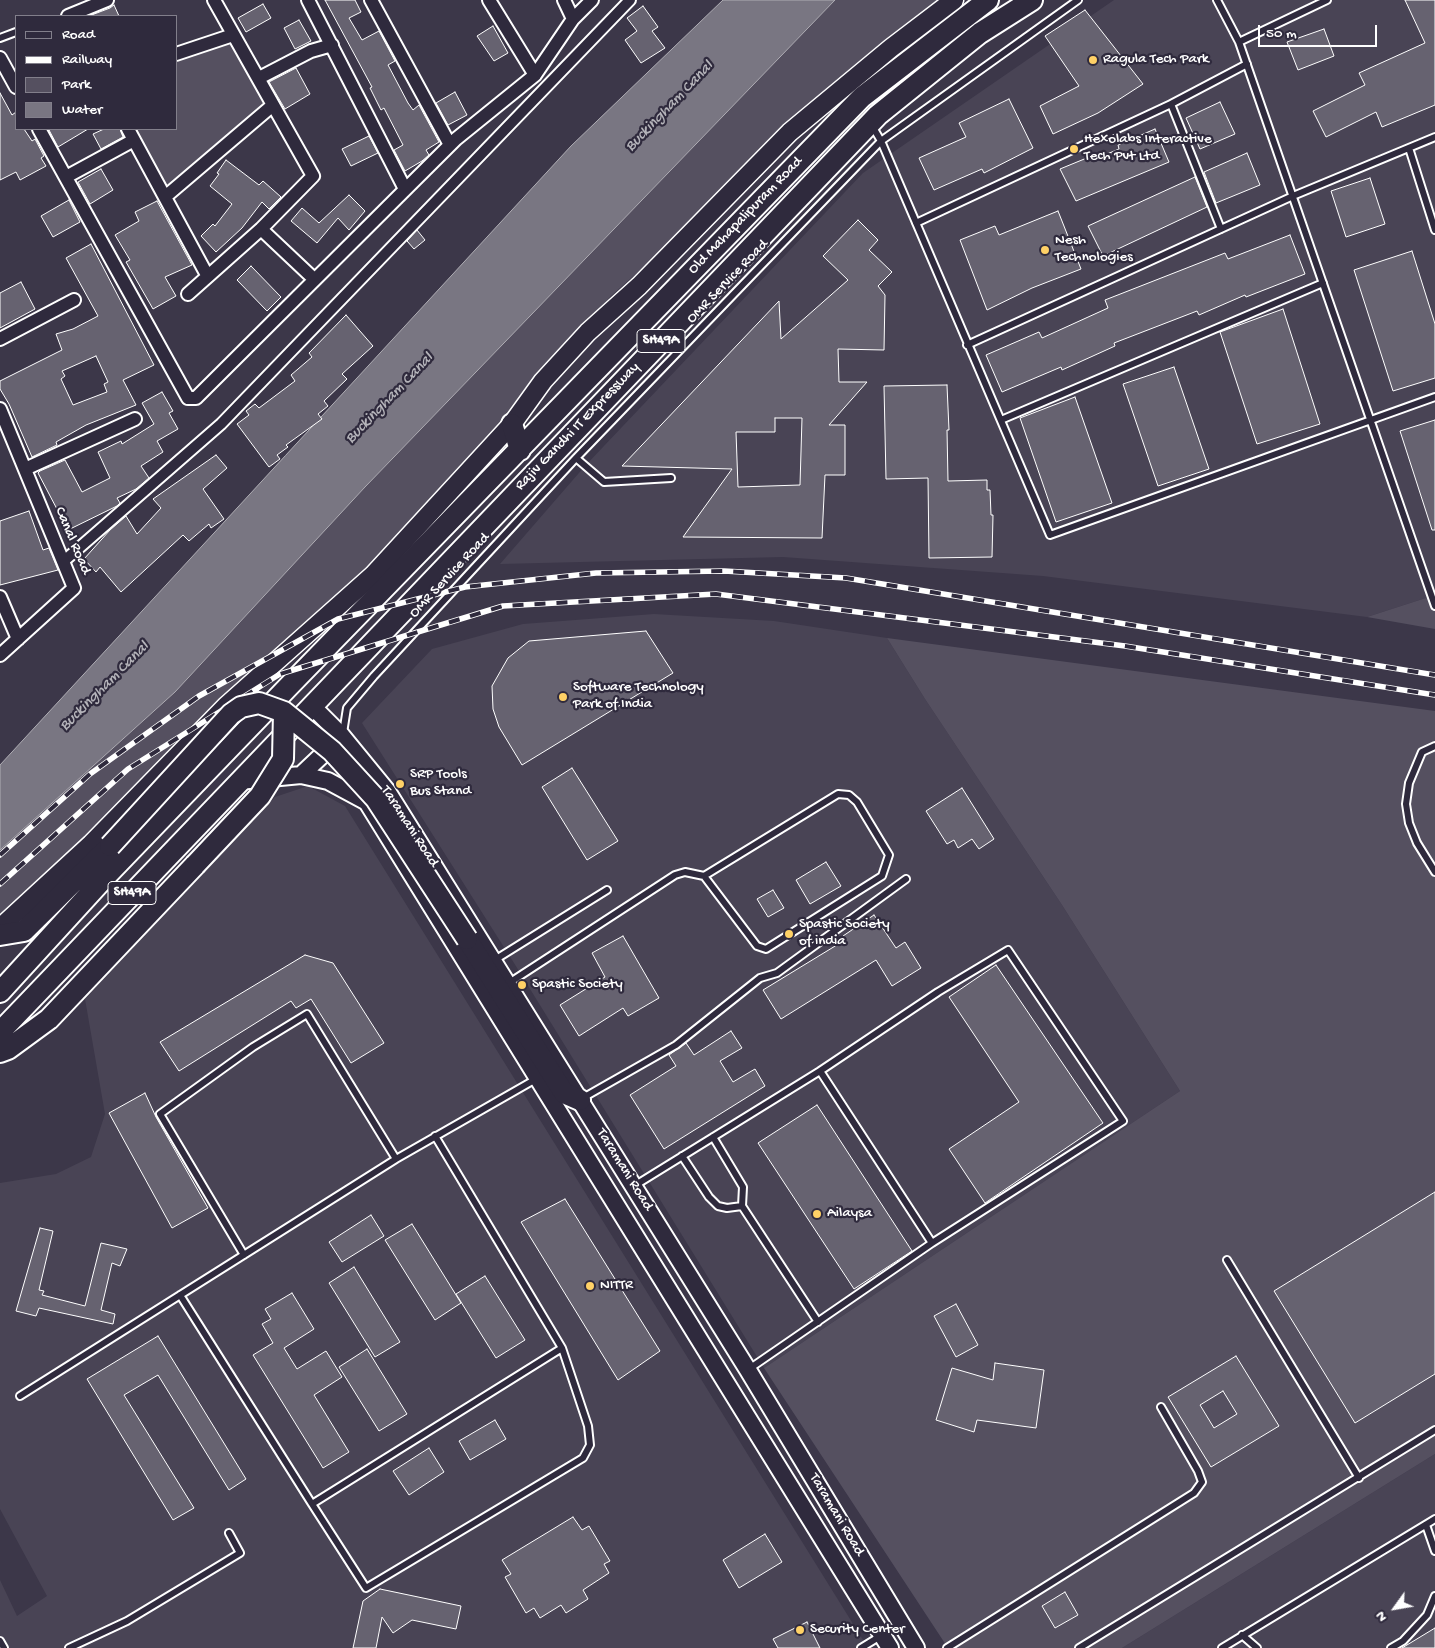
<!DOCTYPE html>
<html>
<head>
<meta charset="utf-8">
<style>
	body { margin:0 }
	#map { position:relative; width:1435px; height:1648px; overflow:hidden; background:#3c3749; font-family:"Gochi Hand",sans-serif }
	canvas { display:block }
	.legend { position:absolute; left:15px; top:15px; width:162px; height:115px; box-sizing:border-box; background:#2f2a3d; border:1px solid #827f8b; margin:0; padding:6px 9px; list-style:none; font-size:15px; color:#fff }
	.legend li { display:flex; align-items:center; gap:10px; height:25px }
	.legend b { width:25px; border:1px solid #827f8b }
	.north { position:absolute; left:1370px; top:1583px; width:50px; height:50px; -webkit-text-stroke:4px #2f2a3d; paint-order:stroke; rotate:238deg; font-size:14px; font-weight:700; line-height:20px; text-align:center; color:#fff }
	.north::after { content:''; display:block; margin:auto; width:18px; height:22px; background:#fff; clip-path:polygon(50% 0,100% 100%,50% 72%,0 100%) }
	.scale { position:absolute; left:1258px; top:25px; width:119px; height:22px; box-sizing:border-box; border:2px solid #fff; border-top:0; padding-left:6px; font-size:15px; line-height:18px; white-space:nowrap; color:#fff; -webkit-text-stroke:4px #2f2a3d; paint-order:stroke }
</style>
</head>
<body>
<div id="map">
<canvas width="1435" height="1648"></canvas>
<ul class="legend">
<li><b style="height:6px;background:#2f2a3d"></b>Road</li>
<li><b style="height:6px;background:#fff"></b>Railway</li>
<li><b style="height:14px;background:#555060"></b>Park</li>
<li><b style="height:14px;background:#797682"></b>Water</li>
</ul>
<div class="north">N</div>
<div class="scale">50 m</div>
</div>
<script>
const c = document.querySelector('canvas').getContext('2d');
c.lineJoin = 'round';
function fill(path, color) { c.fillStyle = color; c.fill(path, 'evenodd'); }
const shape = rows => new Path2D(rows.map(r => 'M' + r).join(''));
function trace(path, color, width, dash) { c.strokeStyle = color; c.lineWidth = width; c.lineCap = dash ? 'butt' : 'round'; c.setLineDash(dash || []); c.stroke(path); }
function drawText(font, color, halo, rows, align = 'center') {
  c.font = font + ' "Gochi Hand",sans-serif'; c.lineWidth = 4.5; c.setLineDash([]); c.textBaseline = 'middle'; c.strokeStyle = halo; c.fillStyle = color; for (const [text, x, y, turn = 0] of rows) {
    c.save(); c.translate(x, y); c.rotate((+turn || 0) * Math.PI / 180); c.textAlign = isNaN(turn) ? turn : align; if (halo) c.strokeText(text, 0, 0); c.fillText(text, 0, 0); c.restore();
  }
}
fill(shape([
	[1114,0,1435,0,1435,595,1367,617,1043,576,783,557,500,564,585,466,863,173],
	[654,614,774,621,887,638,925,699,1062,905,1180,1091,764,1368,514,963,362,723,432,649,523,624],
	[308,786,345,806,868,1648,0,1648,0,1580,17,1616,47,1596,0,1509,0,1183,56,1174,91,1157,105,1114,85,999,275,797],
	[1435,1454,1435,1648,1122,1648]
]), '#494455');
fill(shape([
	[835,0,939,0,879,45,824,91,756,155,657,255,611,296,556,355,483,446,335,602,0,922,0,850,175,692,365,487],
	[230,42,264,104,166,189,133,129,176,129,176,61],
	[1435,595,1435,629,1367,617],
	[887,638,1435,711,1435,1454,1122,1648,948,1648,764,1368,1180,1091,1062,905,925,699]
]), '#555060');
const water = shape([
	[723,0,835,0,365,487,175,692,0,850,0,765,571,146,723,0]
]);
fill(water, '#797682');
trace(water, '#afadb4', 1);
const building = shape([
	[325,0,355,0,361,12,349,18,362,40,379,31,395,61,388,65,408,103,413,110,419,105,439,142,426,150,429,155,422,161,405,171,394,150,403,145,384,108,381,110,370,88,372,87,325,0],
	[1405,0,1435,0,1435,105,1382,127,1376,112,1326,137,1313,111,1365,85,1359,73,1425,43,1405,0],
	[263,4,271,18,246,32,238,18,263,4],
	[114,5,119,16,89,16,110,8,114,5],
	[643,6,658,27,652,31,665,48,641,63,625,40,637,31,627,18,643,6],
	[1085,10,1143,84,1098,113,1053,134,1040,106,1079,86,1045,36,1085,10],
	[299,20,311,41,295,49,284,28,299,20],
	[493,26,508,53,494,61,477,36,493,26],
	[1324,29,1334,56,1298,70,1287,42,1324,29],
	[296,68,310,94,285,109,269,82,296,68],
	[455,92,467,115,448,125,436,103,455,92],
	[0,93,12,115,16,112,16,129,24,129,32,141,35,139,44,156,41,158,46,166,20,180,16,172,0,180,0,93],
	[1009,99,1033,148,984,173,982,169,934,190,919,158,966,137,959,123,1009,99],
	[1220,102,1235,134,1200,149,1186,118,1220,102],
	[52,129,88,129,58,147,49,130,52,129],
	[104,129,120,129,123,137,101,149,93,134,104,129],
	[1155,129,1169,162,1076,201,1060,169,1094,155,1095,159,1119,149,1118,145,1155,129],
	[369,136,378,153,351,166,342,149,369,136],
	[1247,153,1260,185,1216,203,1204,172,1247,153],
	[226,160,259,185,263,181,281,197,269,209,262,202,242,228,216,252,201,236,213,224,215,226,232,204,210,186,219,174,217,173,226,160],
	[101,169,113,190,90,204,78,182,101,169],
	[1195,177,1207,207,1103,256,1088,226,1195,177],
	[1370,178,1385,224,1346,237,1331,191,1370,178],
	[349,195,365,211,349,230,338,218,317,243,291,221,302,208,319,223,349,195],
	[69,200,80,222,53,237,41,216,69,200],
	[157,201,192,265,165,277,176,296,153,309,126,262,130,260,115,235,139,221,135,212,157,201],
	[1058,211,1081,269,1032,288,987,310,960,240,995,226,999,235,1058,211],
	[858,220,878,240,869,250,892,272,878,286,885,295,884,350,838,349,839,382,867,382,829,425,845,425,845,475,825,475,822,538,683,537,732,469,622,466,779,301,781,339,848,280,823,256,858,220],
	[775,418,802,418,800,485,738,487,736,432,775,432,775,418],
	[417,230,425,240,414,249,407,241,417,230],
	[1290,235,1305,274,1246,297,1245,295,1199,315,1197,311,1114,343,1115,346,1062,370,1061,367,1002,392,986,355,1039,332,1042,338,1108,308,1105,300,1225,253,1228,259,1290,235],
	[91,244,154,365,123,380,136,405,86,425,56,442,57,445,32,457,9,404,0,389,0,381,62,350,56,334,73,329,98,316,66,258,91,244],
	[96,356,108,382,104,384,107,392,73,405,61,379,65,376,62,371,96,356],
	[1412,251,1435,324,1435,378,1393,391,1354,270,1412,251],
	[251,266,281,297,267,311,237,280,251,266],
	[21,282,35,309,0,328,0,293,21,282],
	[1283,309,1320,424,1257,444,1220,332,1283,309],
	[346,315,373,346,342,374,347,379,324,401,328,406,318,414,322,419,286,445,288,447,277,455,280,459,269,467,237,424,249,415,246,411,255,404,259,408,295,381,291,375,312,357,309,353,346,315],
	[1174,367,1209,469,1158,486,1123,384,1174,367],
	[947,385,949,430,947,430,948,481,987,480,987,490,990,490,991,515,993,515,992,557,929,558,928,478,886,479,884,386,947,385],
	[162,392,173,411,169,413,178,429,157,441,163,452,141,466,149,478,136,489,117,498,120,503,117,506,68,530,38,473,40,471,65,460,82,492,110,478,98,452,121,441,122,444,154,424,142,403,162,392],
	[1075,397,1112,503,1056,522,1020,418,1075,397],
	[1435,420,1435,530,1432,530,1400,431,1435,420],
	[216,455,227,468,203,489,224,519,211,528,209,524,189,541,183,535,121,592,100,567,96,572,84,559,110,530,126,516,137,534,161,508,153,499,216,455],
	[29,511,43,550,49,548,58,570,0,585,0,521,29,511],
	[646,631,673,673,522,765,499,727,493,709,492,686,508,658,529,641,646,631],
	[572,768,618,841,587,860,542,787,572,768],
	[962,788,994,839,979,849,972,839,958,848,954,840,947,844,926,811,962,788],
	[826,862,841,886,810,904,796,880,826,862],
	[773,890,784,908,768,917,757,899,773,890],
	[874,915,896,948,905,942,921,968,892,986,876,960,781,1019,763,990,845,940,843,936,874,915],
	[623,936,659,998,628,1016,623,1008,579,1036,560,1005,605,977,592,953,623,936],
	[305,955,333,963,384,1043,351,1063,311,999,296,1008,291,1001,179,1071,160,1042,305,955],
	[996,965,1103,1123,985,1203,949,1149,1019,1102,949,997,996,965],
	[731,1031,742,1048,720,1061,733,1082,755,1069,765,1086,664,1149,630,1095,676,1066,669,1055,686,1043,694,1055,731,1031],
	[145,1093,156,1117,208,1208,172,1228,109,1113,145,1093],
	[817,1105,912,1251,854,1289,758,1143,817,1105],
	[1435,1192,1435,1374,1355,1423,1274,1291,1435,1192],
	[565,1199,660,1351,618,1380,521,1222,565,1199],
	[371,1215,384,1236,342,1262,329,1242,371,1215],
	[412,1224,461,1303,435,1320,385,1240,412,1224],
	[40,1228,53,1231,39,1290,44,1291,42,1295,85,1306,101,1243,127,1249,120,1266,112,1263,101,1310,115,1314,113,1324,39,1308,36,1316,16,1311,40,1228],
	[354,1267,400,1342,375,1357,329,1283,354,1267],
	[485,1276,525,1340,496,1358,456,1294,485,1276],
	[292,1293,314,1329,284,1348,297,1369,326,1351,342,1377,314,1395,349,1452,323,1468,253,1355,273,1343,262,1324,271,1319,265,1309,292,1293],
	[956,1304,978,1345,956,1357,934,1316,956,1304],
	[158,1336,246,1479,229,1490,158,1375,124,1395,194,1508,173,1520,87,1379,158,1336],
	[367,1349,407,1414,379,1431,339,1367,367,1349],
	[1236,1356,1279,1426,1211,1467,1168,1397,1236,1356],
	[1223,1391,1237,1414,1214,1428,1200,1405,1223,1391],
	[995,1363,1044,1370,1036,1428,977,1420,974,1432,936,1420,952,1368,993,1380,995,1363],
	[495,1420,506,1439,470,1460,459,1441,495,1420],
	[429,1448,444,1472,409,1495,393,1471,429,1448],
	[573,1517,582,1530,589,1526,610,1561,604,1564,609,1573,583,1590,588,1599,566,1613,561,1605,540,1618,534,1608,526,1613,505,1577,511,1574,502,1560,573,1517],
	[765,1534,782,1562,739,1588,723,1560,765,1534],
	[380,1589,461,1606,456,1629,412,1620,393,1633,382,1617,376,1648,353,1648,363,1601,380,1589],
	[1065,1592,1078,1615,1055,1628,1042,1606,1065,1592],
	[807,1622,820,1648,778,1648,773,1639,807,1622],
	[1435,1628,1435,1648,1402,1648,1435,1628]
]);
fill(building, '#666270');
trace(building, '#fff', 1);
const service = shape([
	[1217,0,1239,42,1435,606],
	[0,38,16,32],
	[1239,42,1327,0],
	[1171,104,1247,64],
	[871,124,881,141,1050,535,1435,397],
	[1409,148,1435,230],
	[916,223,1171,104,1221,229],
	[967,345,1293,196,1435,137],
	[1001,420,1323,283],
	[576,458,604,482,671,478],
	[343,733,347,708,374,676,576,458,881,141,1078,0],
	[1435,746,1422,752,1409,783,1406,804,1409,823,1417,843,1435,872],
	[493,961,607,890],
	[509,983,675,875,685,872,704,876,757,946,766,949,882,876,889,855,857,802,849,795,838,794,704,876],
	[820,1071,938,992,1008,950,1123,1121,932,1243],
	[581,1099,676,1045,760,978,777,973,906,879],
	[713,1137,743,1187,742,1206],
	[682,1156,709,1197,718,1206,727,1208,742,1206,818,1322],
	[634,1186,820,1071,932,1243,749,1369],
	[244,1255,160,1114,253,1047,307,1014,396,1159],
	[1227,1260,1359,1478],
	[180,1295,312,1504,562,1348,435,1136],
	[20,1396,396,1159,536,1079],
	[312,1504,366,1588,583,1458,590,1445,588,1426,562,1348],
	[1426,1525,1435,1551],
	[1242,1635,1257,1648],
	[0,1641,4,1648],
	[69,1648,127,1621,240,1553,229,1533],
	[861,1648,900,1624],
	[947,1648,1194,1493,1202,1482,1198,1471,1161,1407],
	[1079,1648,1435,1430],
	[1222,1648,1435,1519],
	[1391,1648,1403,1641,1427,1615,1435,1596]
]);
const pedestrian = shape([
	[64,561,221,424,630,0]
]);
const minor = shape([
	[308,0,405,189],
	[371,0,450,145],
	[489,0,535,75],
	[564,0,573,19],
	[68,16,107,0],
	[176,54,233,35],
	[0,58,16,87],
	[259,78,311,51,332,45],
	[39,129,188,398,196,398,456,139,535,75,573,19,592,0],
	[128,129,207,275],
	[66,177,134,140],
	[165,197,273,105],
	[261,229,314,279],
	[188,294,261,229,313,176,214,0],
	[0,339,74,300],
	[0,409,74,588,0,655],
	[25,469,135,419],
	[0,597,18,639]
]);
const tertiary = shape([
	[312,706,342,736,387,791,748,1370,916,1648],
	[301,775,337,741],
	[239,781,301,775,328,781,367,802,890,1648]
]);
const secondary = shape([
	[0,928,91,844,226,706,373,575,512,424,543,381,588,332,639,286,790,132,891,48,954,0]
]);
const primary = shape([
	[512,424,520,450],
	[0,935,24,931,110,846],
	[467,939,564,1093,580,1100],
	[0,992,106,876,289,686,862,97,988,0],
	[0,1032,878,115,980,33,1032,0],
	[0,1052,8,1049,49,1019,195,865]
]);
trace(service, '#fff', 10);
trace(pedestrian, '#fff', 14);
trace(minor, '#fff', 16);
trace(tertiary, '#fff', 20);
trace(secondary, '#fff', 21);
trace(primary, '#fff', 24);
trace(service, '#2f2a3d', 6);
trace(pedestrian, '#2f2a3d', 10);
trace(minor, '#2f2a3d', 12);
trace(tertiary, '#2f2a3d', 16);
trace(secondary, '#2f2a3d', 18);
trace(primary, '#2f2a3d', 20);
const rail = shape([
	[0,855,90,774,199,696,338,619,465,587,596,573,724,571,846,578,1435,675],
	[0,884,128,769,280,674,503,606,716,594,1125,646,1435,695]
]);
trace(rail, '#fff', 5.5);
trace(rail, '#2f2a3d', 4, [11]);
const primaryBridge = shape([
	[110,846,231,714,241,707,259,703,284,712,332,751,376,799,467,939],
	[195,865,260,796,283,759,284,712]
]);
trace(primaryBridge, '#fff', 24, []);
trace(primaryBridge, '#2f2a3d', 20);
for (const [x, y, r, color] of [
	[1093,60,5,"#ffd166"],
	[1074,149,5,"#ffd166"],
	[1045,250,5,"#ffd166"],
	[563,697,5,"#ffd166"],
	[400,784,5,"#ffd166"],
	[789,934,5,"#ffd166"],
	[522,985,5,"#ffd166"],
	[817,1214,5,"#ffd166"],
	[590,1286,5,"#ffd166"],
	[800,1630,5,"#ffd166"]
]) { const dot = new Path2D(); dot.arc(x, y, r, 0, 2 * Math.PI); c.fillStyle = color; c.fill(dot); trace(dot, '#2f2a3d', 2); }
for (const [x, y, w] of [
	[661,341,48],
	[132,893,48]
]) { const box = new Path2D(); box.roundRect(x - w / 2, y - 11.5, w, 23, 4); c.fillStyle = '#2f2a3d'; c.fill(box); trace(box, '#fff', 1); }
drawText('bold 14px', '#fff', null, [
	["SH49A",661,341],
	["SH49A",132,893]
]);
drawText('15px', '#fff', '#2f2a3d', [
	["Ragula Tech Park",1103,60],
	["Hexolabs Interactive",1084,140],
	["Tech Pvt Ltd",1084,157],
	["Nesh",1055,241],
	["Technologies",1055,258],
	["Software Technology",573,688],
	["Park of India",573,705],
	["SRP Tools",410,775],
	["Bus Stand",410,792],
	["Spastic Society",799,925],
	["of india",799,942],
	["Spastic Society",532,985],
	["Ailaysa",827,1214],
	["NITTR",600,1286],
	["Security Center",810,1630]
], 'left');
drawText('15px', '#fff', '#2f2a3d', [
	["Old Mahapalipuram Road",746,216,-46],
	["OMR Service Road",728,282,-46],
	["Rajiv Gandhi IT Expressway",578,427,-46],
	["Canal Road",72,541,67],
	["OMR Service Road",450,576,-47],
	["Taramani Road",409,827,57],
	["Taramani Road",624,1170,58],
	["Taramani Road",836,1515,59]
]);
drawText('italic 16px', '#b5b4ba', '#2f2a3d', [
	["Buckingham Canal",670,107,-46],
	["Buckingham Canal",390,399,-46],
	["Buckingham Canal",105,687,-45]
]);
</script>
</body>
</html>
